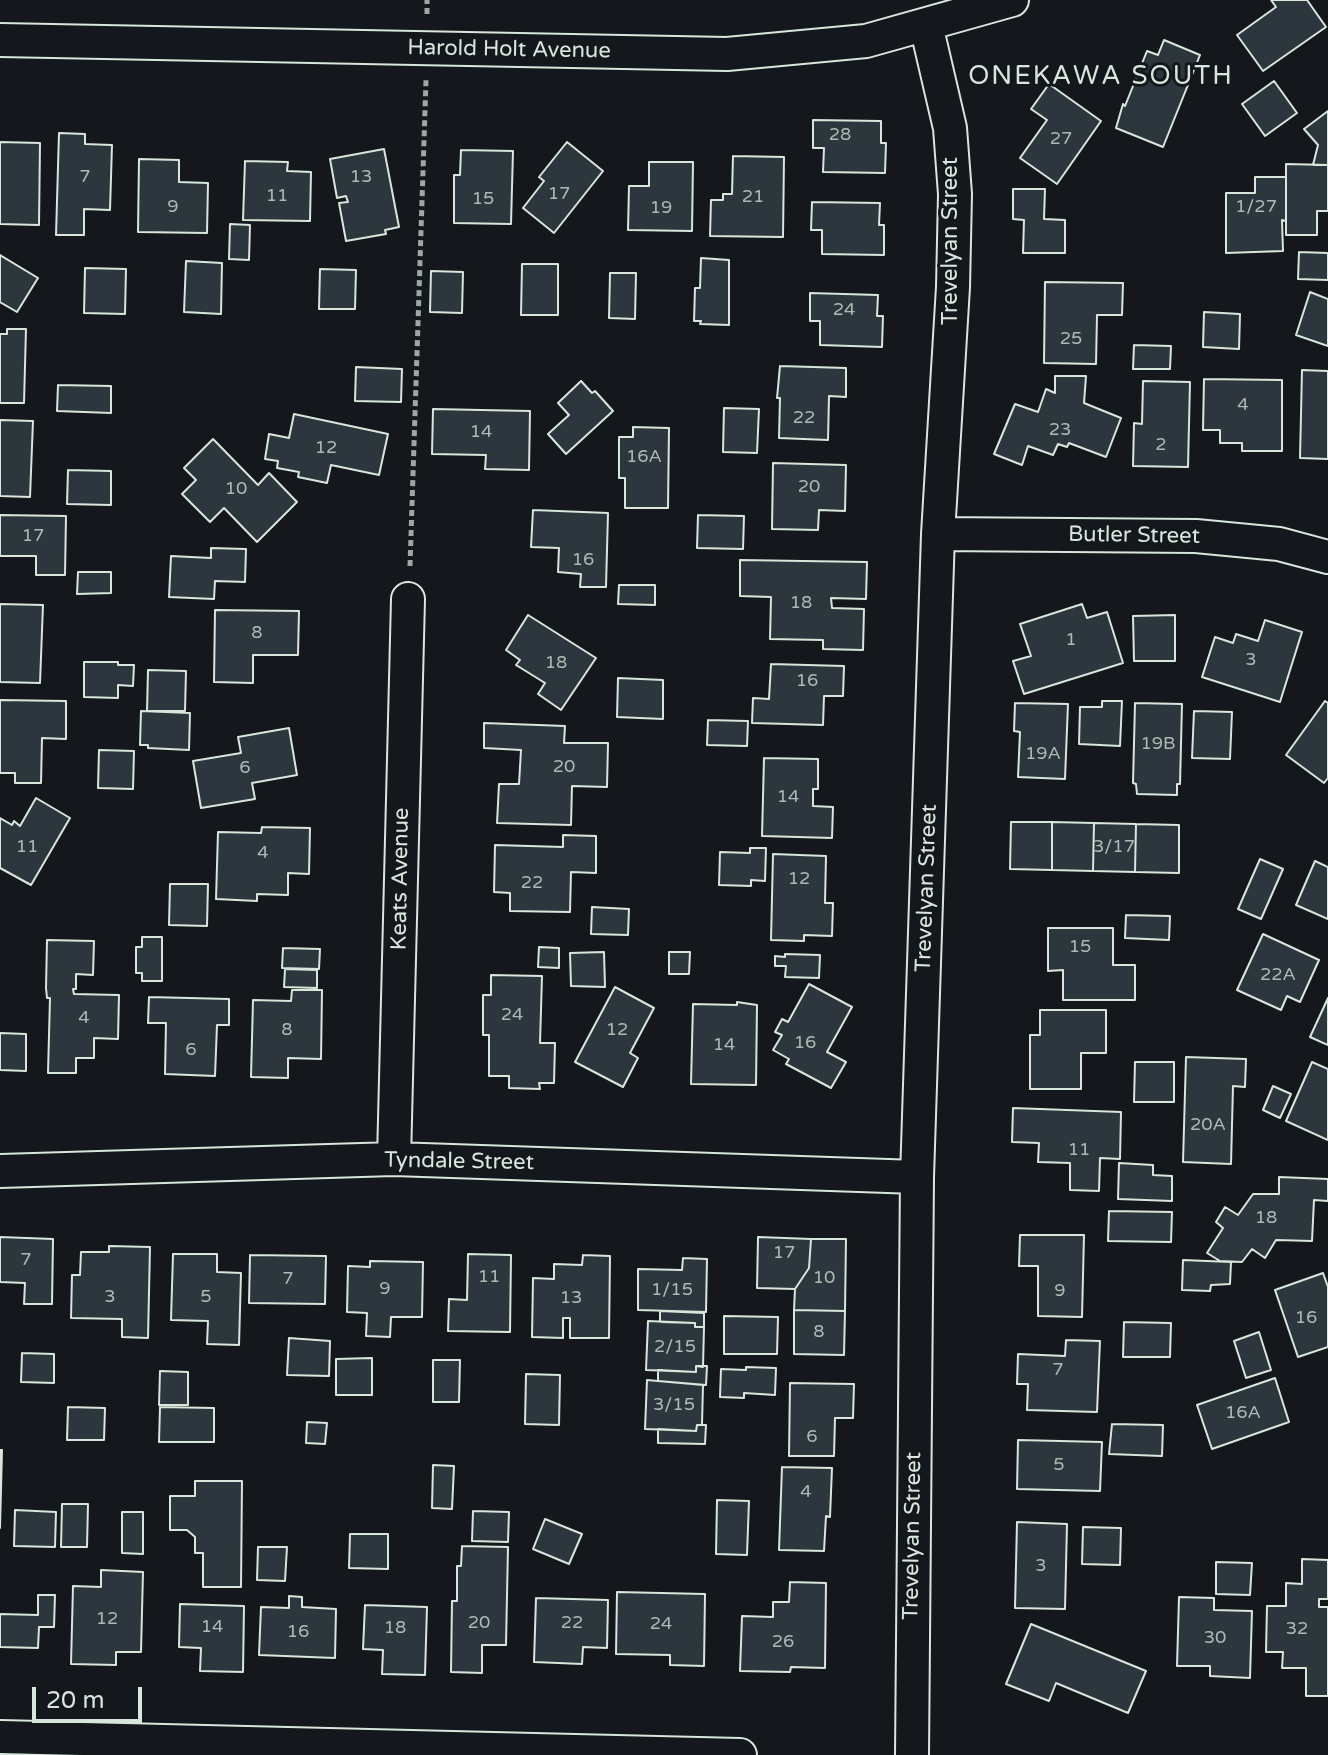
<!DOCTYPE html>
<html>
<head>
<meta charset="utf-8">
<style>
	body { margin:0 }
	#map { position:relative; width:1328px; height:1755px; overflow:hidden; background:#14181c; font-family:"Varela Round",sans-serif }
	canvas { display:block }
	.scale { position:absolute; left:32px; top:1687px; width:110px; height:36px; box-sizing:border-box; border:4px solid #d8e6dc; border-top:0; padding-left:10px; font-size:24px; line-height:28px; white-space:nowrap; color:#d8e6dc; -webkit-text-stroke:6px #14181c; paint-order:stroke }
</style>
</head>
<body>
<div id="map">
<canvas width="1328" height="1755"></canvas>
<div class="scale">20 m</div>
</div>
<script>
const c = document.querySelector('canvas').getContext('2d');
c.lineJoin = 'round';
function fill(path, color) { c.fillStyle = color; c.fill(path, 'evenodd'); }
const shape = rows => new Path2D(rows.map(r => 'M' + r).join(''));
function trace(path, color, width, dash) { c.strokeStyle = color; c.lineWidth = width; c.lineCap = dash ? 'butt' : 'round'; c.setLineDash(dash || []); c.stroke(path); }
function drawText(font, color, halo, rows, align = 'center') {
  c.font = font + ' "Varela Round",sans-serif'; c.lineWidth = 6; c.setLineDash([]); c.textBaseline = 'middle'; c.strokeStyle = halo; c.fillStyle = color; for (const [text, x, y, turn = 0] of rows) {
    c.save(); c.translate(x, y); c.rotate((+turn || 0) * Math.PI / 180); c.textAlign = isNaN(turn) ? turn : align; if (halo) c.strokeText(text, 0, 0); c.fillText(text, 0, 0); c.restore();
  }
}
const building = shape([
	[1271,0,1307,0,1326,27,1263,71,1237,35,1276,7,1271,0],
	[1164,40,1200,55,1163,147,1116,128,1123,104,1125,106,1147,51,1158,55,1164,40],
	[1274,81,1297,113,1265,136,1242,104,1274,81],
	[1049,84,1101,121,1057,184,1020,158,1047,120,1031,109,1049,84],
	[1328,111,1328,165,1313,165,1318,145,1304,129,1328,111],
	[813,120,881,121,881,143,886,143,885,173,823,172,824,148,813,148,813,120],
	[59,133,85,134,85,144,112,145,110,210,84,209,84,235,56,235,59,133],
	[0,142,40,143,39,225,0,224,0,142],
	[567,142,603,171,554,233,523,208,544,181,539,177,567,142],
	[384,149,399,227,385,230,386,234,346,241,339,203,348,202,346,196,337,198,330,159,384,149],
	[461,150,513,151,511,224,454,223,454,175,460,175,461,150],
	[733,156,784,157,783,237,710,236,711,200,723,200,723,194,732,194,733,156],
	[139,159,179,160,179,182,208,183,207,233,138,232,139,159],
	[245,161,288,162,287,171,311,172,310,221,243,220,245,161],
	[649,162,693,162,692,231,628,230,629,186,649,186,649,162],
	[1286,164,1328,165,1328,211,1317,211,1317,235,1286,235,1286,164],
	[1255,177,1286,177,1286,221,1282,220,1283,251,1226,253,1226,193,1255,193,1255,177],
	[1013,189,1045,189,1044,219,1065,220,1065,253,1023,253,1024,220,1013,219,1013,189],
	[812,202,880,203,879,225,884,225,884,255,822,254,822,230,811,230,812,202],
	[230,224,250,225,249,260,229,259,230,224],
	[1299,252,1328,253,1328,280,1298,279,1299,252],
	[0,255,38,278,17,312,0,302,0,255],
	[701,258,729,260,729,325,700,324,701,321,694,321,695,288,700,288,701,258],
	[186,261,222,263,221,314,184,312,186,261],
	[522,264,558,264,558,315,521,315,522,264],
	[85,268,126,269,125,314,84,313,85,268],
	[320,269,356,270,355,309,319,309,320,269],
	[431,271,463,272,462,313,430,312,431,271],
	[610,273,636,273,635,319,609,318,610,273],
	[1045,282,1123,283,1122,315,1097,315,1096,364,1044,363,1045,282],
	[1310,292,1328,299,1328,346,1296,335,1310,292],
	[810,293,878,295,877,316,883,316,882,347,820,345,820,321,810,321,810,293],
	[1204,312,1240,314,1239,349,1203,347,1204,312],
	[7,329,26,329,24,403,0,403,0,334,7,334,7,329],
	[1134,345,1171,346,1170,369,1133,369,1134,345],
	[780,366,846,368,846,397,829,396,828,440,779,438,780,398,777,398,780,366],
	[356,367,402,369,401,402,355,401,356,367],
	[1302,370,1328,371,1328,459,1300,458,1302,370],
	[1055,376,1086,376,1084,403,1121,418,1106,457,1069,443,1067,447,1058,444,1053,455,1028,446,1022,465,994,454,1015,404,1038,412,1046,389,1055,393,1055,376],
	[1204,379,1282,380,1282,451,1242,451,1242,443,1220,443,1220,430,1203,430,1204,379],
	[581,381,592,393,595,391,613,411,566,454,548,434,569,415,558,403,581,381],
	[1143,381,1190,382,1188,467,1133,466,1134,423,1142,424,1143,381],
	[58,385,111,386,111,413,57,411,58,385],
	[724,408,759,409,757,453,723,452,724,408],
	[433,409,530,411,529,470,485,469,486,455,432,454,433,409],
	[294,414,388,434,379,475,331,465,327,483,298,477,299,472,277,468,278,461,265,459,269,434,289,438,294,414],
	[0,420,33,421,30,497,0,496,0,420],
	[633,427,669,428,668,508,625,508,625,478,619,478,619,437,633,437,633,427],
	[213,439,258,485,269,473,297,502,257,542,224,508,210,522,182,494,196,480,184,468,213,439],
	[773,463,846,465,845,511,819,510,818,530,772,529,773,463],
	[68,470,111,471,111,505,67,504,68,470],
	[533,510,608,513,606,587,580,587,581,574,558,572,559,548,531,547,533,510],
	[0,515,66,516,65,575,36,575,36,556,0,556,0,515],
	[698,515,744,516,743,549,697,548,698,515],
	[211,548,246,549,245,582,215,581,214,599,169,597,171,556,211,558,211,548],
	[740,560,867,562,866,599,831,598,832,608,864,609,863,650,823,649,823,640,770,639,771,597,740,596,740,560],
	[78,572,111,572,111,593,77,594,78,572],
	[619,585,655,585,655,605,618,604,619,585],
	[0,604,43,605,40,683,0,682,0,604],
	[1082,604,1087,618,1107,612,1123,663,1024,694,1013,661,1031,656,1020,624,1082,604],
	[215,610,299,611,298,655,253,655,253,683,214,682,215,610],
	[528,615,596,658,561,710,538,694,545,683,516,665,520,660,506,650,528,615],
	[1175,615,1175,661,1134,661,1133,616,1175,615],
	[1265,620,1302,632,1280,702,1202,677,1215,637,1233,643,1236,634,1258,641,1265,620],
	[84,662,118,662,118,665,134,665,133,686,118,685,118,698,84,697,84,662],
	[771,664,844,666,843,696,824,696,823,725,752,723,753,698,769,699,771,664],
	[148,670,186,671,185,711,147,711,148,670],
	[618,678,663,680,663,719,617,717,618,678],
	[0,700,66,701,66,739,42,738,41,783,15,783,15,773,0,773,0,700],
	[1102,701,1122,701,1120,746,1079,744,1080,707,1102,707,1102,701],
	[1325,701,1328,703,1328,778,1324,783,1286,755,1325,701],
	[1015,703,1068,704,1065,779,1018,777,1020,732,1014,731,1015,703],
	[1135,703,1182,704,1180,784,1177,784,1177,795,1137,794,1136,784,1133,783,1135,703],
	[141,711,190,713,189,750,148,748,148,745,140,745,141,711],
	[1194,711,1232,712,1230,759,1192,758,1194,711],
	[708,720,748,721,747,746,707,745,708,720],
	[484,723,565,726,564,743,608,743,607,787,572,786,571,825,497,823,499,784,519,784,521,750,484,748,484,723],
	[289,728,297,775,252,783,255,799,201,808,193,761,241,753,238,737,289,728],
	[99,750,134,751,133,789,98,788,99,750],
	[764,758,818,759,818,789,813,789,813,806,833,807,832,838,762,836,764,758],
	[36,798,70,818,31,885,0,868,0,818,12,825,14,821,20,826,36,798],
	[1011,822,1052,822,1052,870,1010,869,1011,822],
	[1052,822,1094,823,1093,871,1052,870,1052,822],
	[1094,823,1136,824,1135,872,1093,871,1094,823],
	[1136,824,1179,825,1179,873,1135,872,1136,824],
	[262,827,310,828,309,874,288,873,288,895,257,894,257,901,216,899,218,832,261,833,262,827],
	[563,835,596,836,596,873,571,872,570,912,510,911,510,893,494,892,495,845,563,847,563,835],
	[750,848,766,848,765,881,751,880,751,886,719,885,720,852,750,853,750,848],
	[773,854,826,856,825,903,833,903,832,936,804,935,804,941,771,940,773,854],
	[1260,859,1283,869,1261,919,1238,909,1260,859],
	[1315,861,1328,867,1328,919,1296,905,1315,861],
	[170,884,208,884,207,926,169,925,170,884],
	[592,907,629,909,628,935,591,934,592,907],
	[1126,915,1170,916,1169,940,1125,938,1126,915],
	[1048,928,1113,928,1113,965,1135,965,1135,1000,1063,1000,1063,970,1048,971,1048,928],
	[1263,934,1319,960,1300,1002,1287,996,1281,1010,1237,990,1263,934],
	[142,937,162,937,162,981,142,981,142,973,136,973,136,947,142,947,142,937],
	[47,940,94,941,93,975,76,974,76,989,73,989,74,994,119,995,118,1039,94,1038,94,1058,76,1058,76,1073,48,1073,50,998,47,998,46,988,47,940],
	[539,947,559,948,559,968,538,967,539,947],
	[283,948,320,949,319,969,282,968,283,948],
	[604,952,605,987,571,986,570,953,604,952],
	[669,952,690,952,689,974,669,974,669,952],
	[785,954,820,955,819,978,785,977,786,966,775,966,775,956,785,957,785,954],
	[285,969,317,970,317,988,284,987,285,969],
	[491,975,542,976,540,1043,555,1043,554,1083,539,1083,540,1089,509,1088,509,1076,489,1076,489,1035,483,1035,483,995,491,995,491,975],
	[809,984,852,1007,827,1052,846,1062,831,1088,786,1064,789,1059,773,1050,782,1035,775,1032,782,1019,788,1022,809,984],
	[615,987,654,1008,630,1053,638,1058,623,1087,575,1062,615,987],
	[292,990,322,990,321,1059,288,1058,288,1078,251,1077,253,1000,291,1001,292,990],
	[149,997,229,999,229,1025,217,1025,215,1076,165,1074,166,1023,148,1023,149,997],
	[1328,998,1328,1045,1310,1037,1328,998],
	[737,1002,757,1005,756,1085,691,1084,693,1004,737,1005,737,1002],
	[1040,1010,1106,1010,1106,1053,1081,1053,1081,1089,1030,1089,1030,1035,1040,1035,1040,1010],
	[0,1033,26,1034,26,1071,0,1070,0,1033],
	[1186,1057,1246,1059,1245,1087,1233,1086,1231,1164,1183,1162,1186,1057],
	[1135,1062,1174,1062,1174,1102,1134,1102,1135,1062],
	[1312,1062,1328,1069,1328,1140,1286,1121,1312,1062],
	[1273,1086,1291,1094,1280,1118,1263,1110,1273,1086],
	[1013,1108,1121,1112,1120,1159,1100,1158,1099,1191,1070,1190,1070,1163,1038,1162,1039,1143,1012,1142,1013,1108],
	[1119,1163,1153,1165,1153,1175,1172,1176,1172,1201,1118,1199,1119,1163],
	[1279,1177,1328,1179,1328,1201,1314,1200,1312,1241,1276,1240,1265,1258,1252,1249,1242,1262,1220,1261,1207,1253,1223,1228,1216,1222,1225,1207,1238,1215,1253,1194,1279,1194,1279,1177],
	[1109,1211,1172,1212,1171,1242,1108,1241,1109,1211],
	[1020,1235,1084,1235,1082,1317,1038,1316,1038,1266,1019,1266,1020,1235],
	[0,1237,53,1239,52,1304,24,1304,25,1283,0,1282,0,1237],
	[758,1237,811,1239,809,1268,795,1289,757,1288,758,1237],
	[811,1239,846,1239,845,1311,794,1310,795,1289,809,1268,811,1239],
	[109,1246,150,1247,148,1338,122,1337,122,1319,71,1318,72,1275,80,1275,81,1252,109,1252,109,1246],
	[173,1254,217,1254,217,1272,241,1273,239,1345,207,1344,208,1321,171,1320,173,1254],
	[468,1254,511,1255,510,1332,448,1331,449,1299,467,1300,468,1254],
	[250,1255,326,1256,325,1304,249,1303,250,1255],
	[583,1255,610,1256,609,1338,570,1338,570,1318,563,1318,563,1338,532,1337,533,1278,554,1279,554,1264,582,1265,583,1255],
	[683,1258,707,1259,706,1312,638,1310,638,1269,682,1270,683,1258],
	[1183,1260,1231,1262,1230,1284,1211,1285,1210,1291,1182,1290,1183,1260],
	[370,1261,423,1262,422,1317,391,1317,390,1337,366,1336,367,1313,347,1312,348,1266,370,1267,370,1261],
	[1323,1273,1328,1287,1328,1347,1298,1357,1275,1290,1323,1273],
	[794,1310,845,1311,844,1355,794,1354,794,1310],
	[660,1311,704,1313,704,1327,695,1327,695,1323,660,1322,660,1311],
	[724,1316,778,1317,777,1354,724,1354,724,1316],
	[648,1321,695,1323,695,1327,704,1327,703,1367,696,1366,696,1372,646,1370,648,1321],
	[1124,1322,1171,1323,1170,1357,1123,1357,1124,1322],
	[1259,1332,1271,1370,1246,1378,1234,1341,1259,1332],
	[289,1338,330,1341,329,1376,287,1375,289,1338],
	[1066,1340,1100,1341,1097,1412,1027,1410,1028,1384,1017,1384,1018,1354,1065,1356,1066,1340],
	[22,1353,54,1354,54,1383,21,1382,22,1353],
	[372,1358,372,1395,336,1395,336,1359,372,1358],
	[433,1360,460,1360,459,1402,433,1402,433,1360],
	[696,1366,707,1366,706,1385,658,1381,658,1370,696,1372,696,1366],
	[746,1367,776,1368,775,1395,744,1393,744,1398,720,1397,721,1369,746,1370,746,1367],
	[160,1371,188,1372,188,1405,159,1405,160,1371],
	[526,1374,560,1375,559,1425,525,1424,526,1374],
	[1275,1378,1289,1422,1212,1449,1197,1405,1275,1378],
	[647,1380,703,1385,702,1425,697,1425,696,1431,645,1429,647,1380],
	[790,1383,854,1384,853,1418,835,1418,834,1456,789,1456,790,1383],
	[68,1407,105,1408,104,1440,67,1440,68,1407],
	[160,1407,214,1408,214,1442,159,1442,160,1407],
	[307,1422,327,1423,325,1444,306,1443,307,1422],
	[1112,1424,1163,1425,1162,1456,1109,1454,1112,1424],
	[697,1425,706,1425,705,1444,658,1443,658,1429,696,1431,697,1425],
	[1018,1440,1102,1442,1100,1491,1017,1489,1018,1440],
	[0,1450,2,1450,0,1528,0,1450],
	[433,1465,454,1466,452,1509,432,1508,433,1465],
	[782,1467,832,1468,830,1517,826,1516,824,1551,779,1550,782,1467],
	[195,1481,242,1481,241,1587,203,1587,203,1553,195,1553,195,1537,187,1530,170,1530,170,1496,195,1496,195,1481],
	[717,1500,749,1501,747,1555,716,1554,717,1500],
	[62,1504,88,1504,87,1547,61,1547,62,1504],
	[15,1510,56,1512,55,1547,14,1546,15,1510],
	[473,1511,509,1512,508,1542,472,1541,473,1511],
	[122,1512,143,1512,143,1554,122,1553,122,1512],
	[545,1519,582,1534,569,1564,533,1549,545,1519],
	[1017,1522,1067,1524,1065,1609,1015,1608,1017,1522],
	[1083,1527,1121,1528,1120,1565,1082,1564,1083,1527],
	[350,1534,388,1534,388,1569,349,1568,350,1534],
	[462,1546,508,1547,506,1645,482,1645,482,1673,451,1672,452,1601,457,1601,457,1566,461,1566,462,1546],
	[258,1547,287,1547,285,1581,257,1580,258,1547],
	[1302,1559,1328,1560,1328,1599,1319,1599,1319,1607,1328,1607,1328,1696,1306,1696,1306,1668,1282,1668,1283,1652,1266,1652,1267,1606,1286,1606,1286,1583,1302,1584,1302,1559],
	[1216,1562,1252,1563,1250,1595,1216,1594,1216,1562],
	[101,1570,143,1572,141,1652,116,1652,116,1665,71,1664,73,1586,101,1587,101,1570],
	[790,1582,826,1583,825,1668,791,1667,790,1672,740,1671,742,1616,773,1617,773,1602,789,1602,790,1582],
	[617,1592,705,1594,704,1666,670,1665,670,1655,616,1654,617,1592],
	[38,1595,55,1595,54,1627,39,1627,38,1648,0,1647,0,1614,38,1615,38,1595],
	[289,1596,302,1597,302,1607,336,1609,335,1658,259,1655,261,1607,289,1608,289,1596],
	[1179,1597,1214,1598,1214,1610,1252,1611,1250,1678,1210,1676,1210,1666,1177,1666,1179,1597],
	[536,1598,608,1600,607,1648,583,1647,582,1664,534,1662,536,1598],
	[180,1604,244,1606,243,1672,200,1671,201,1648,179,1647,180,1604],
	[365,1605,427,1607,425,1675,382,1674,383,1650,363,1649,365,1605],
	[1031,1624,1146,1671,1128,1713,1056,1683,1049,1701,1006,1684,1031,1624]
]);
fill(building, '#2c363c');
trace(building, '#d8e6dc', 2);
const street = shape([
	[0,40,727,54,866,41,1012,0],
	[938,534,1196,536,1279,544,1328,557],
	[394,1159,408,599],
	[0,1171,394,1159,917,1177],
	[0,1737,740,1755],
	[912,1755,917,1177,938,534,953,287,955,194,950,128,926,25]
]);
trace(street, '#d8e6dc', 36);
trace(shape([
	[427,14,427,0],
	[410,566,426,80]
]), '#9da8a2', 5, [6, 4]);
trace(street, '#14181c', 32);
drawText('18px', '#adbab4', null, [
	["28",840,135],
	["27",1061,139],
	["7",85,177],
	["13",361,177],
	["17",559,194],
	["11",277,196],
	["21",753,197],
	["15",483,199],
	["9",173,207],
	["1/27",1256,207],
	["19",661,208],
	["24",844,310],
	["25",1071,339],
	["4",1243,405],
	["22",804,418],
	["23",1060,430],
	["14",481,432],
	["2",1161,445],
	["12",326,448],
	["16A",644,457],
	["20",809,487],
	["10",236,489],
	["17",33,536],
	["16",583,560],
	["18",801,603],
	["8",257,633],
	["1",1071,640],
	["3",1251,660],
	["18",556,663],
	["16",807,681],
	["19B",1158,744],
	["19A",1043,754],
	["20",564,767],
	["6",245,768],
	["14",788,797],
	["11",27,847],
	["3/17",1114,847],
	["4",263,853],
	["12",799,879],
	["22",532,883],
	["15",1080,947],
	["22A",1278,975],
	["24",512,1015],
	["4",84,1018],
	["8",287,1030],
	["12",617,1030],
	["16",805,1043],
	["14",724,1045],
	["6",191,1050],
	["20A",1208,1125],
	["11",1079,1150],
	["18",1266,1218],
	["17",784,1253],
	["7",26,1260],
	["11",489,1277],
	["10",824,1278],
	["7",288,1279],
	["9",385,1289],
	["1/15",672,1290],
	["9",1060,1291],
	["3",110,1297],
	["5",206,1297],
	["13",571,1298],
	["16",1306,1318],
	["8",819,1332],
	["2/15",675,1347],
	["7",1058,1370],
	["3/15",674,1405],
	["16A",1243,1413],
	["6",812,1437],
	["5",1059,1465],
	["4",806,1492],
	["3",1041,1566],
	["12",107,1619],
	["20",479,1623],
	["22",572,1623],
	["24",661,1624],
	["14",212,1627],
	["18",395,1628],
	["32",1297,1629],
	["16",298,1632],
	["30",1215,1638],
	["26",783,1642]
]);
drawText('22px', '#d8e6dc', '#14181c', [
	["Harold Holt Avenue",509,50,1],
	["Trevelyan Street",951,241,-90],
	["Butler Street",1134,536,1],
	["Keats Avenue",401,879,-89],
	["Trevelyan Street",927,888,-88],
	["Tyndale Street",459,1162,1],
	["Trevelyan Street",913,1536,-89]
]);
c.letterSpacing = '2px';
drawText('26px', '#d8e6dc', '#14181c', [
	["ONEKAWA SOUTH",1101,77]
]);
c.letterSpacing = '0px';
</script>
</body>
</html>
